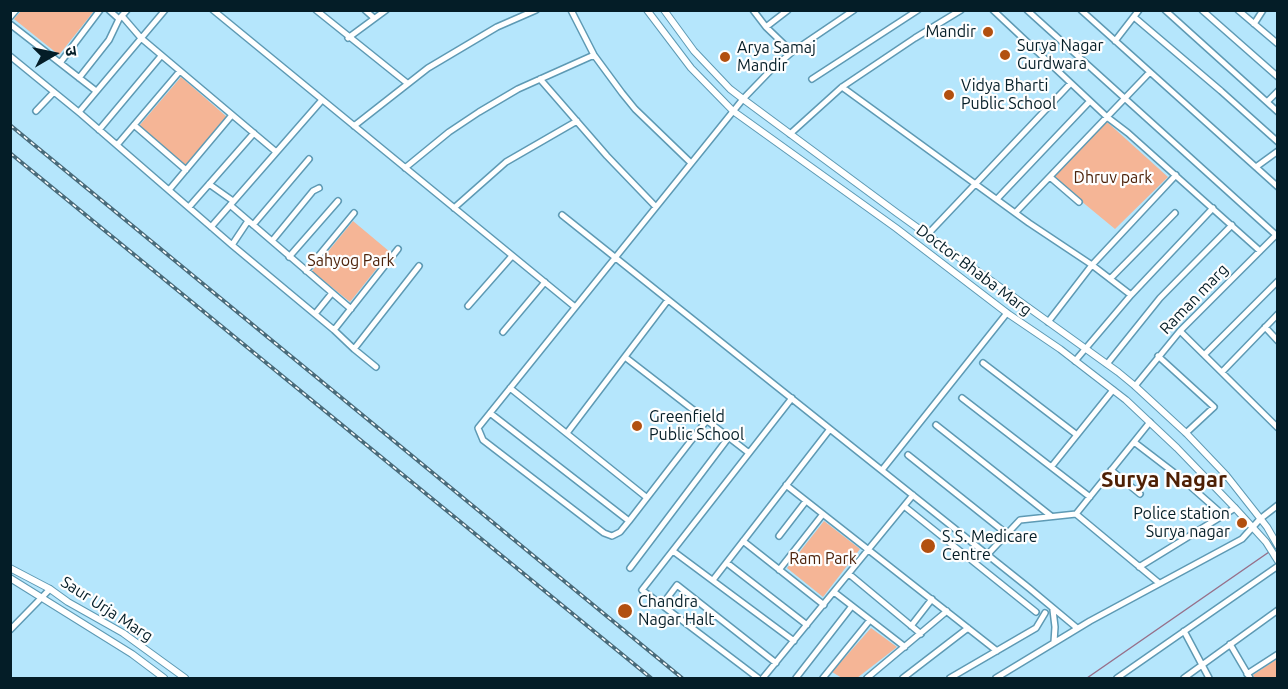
<!DOCTYPE html>
<html>
<head>
<meta charset="utf-8">
<style>
	body { margin:0 }
	#map { position:relative; width:1288px; height:689px; overflow:hidden; background:#b5e6fc; font-family:Ubuntu,"Noto Sans Devanagari",sans-serif }
	canvas { display:block }
	.frame { position:absolute; inset:0; border:12px solid #041d27; pointer-events:none }
	.north { position:absolute; left:24px; top:24px; width:60px; height:60px; -webkit-text-stroke:4px #fefefe; paint-order:stroke; rotate:81deg; font-size:16px; font-weight:700; line-height:24px; text-align:center; color:#041d27 }
	.north::after { content:''; display:block; margin:auto; width:21px; height:27px; background:#041d27; clip-path:polygon(50% 0,100% 100%,50% 72%,0 100%) }
</style>
</head>
<body>
<div id="map">
<canvas width="1288" height="689"></canvas>
<div class="frame"></div>
<div class="north">उ</div>
</div>
<script>
const c = document.querySelector('canvas').getContext('2d');
c.lineJoin = 'round';
function fill(path, color) { c.fillStyle = color; c.fill(path, 'evenodd'); }
const shape = rows => new Path2D(rows.map(r => 'M' + r).join(''));
function trace(path, color, width, dash) { c.strokeStyle = color; c.lineWidth = width; c.lineCap = dash ? 'butt' : 'round'; c.setLineDash(dash || []); c.stroke(path); }
function drawText(font, color, halo, rows, align = 'center') {
  c.font = font + ' Ubuntu,sans-serif'; c.lineWidth = 4.5; c.setLineDash([]); c.textBaseline = 'middle'; c.strokeStyle = halo; c.fillStyle = color; for (const [text, x, y, turn = 0] of rows) {
    c.save(); c.translate(x, y); c.rotate((+turn || 0) * Math.PI / 180); c.textAlign = isNaN(turn) ? turn : align; if (halo) c.strokeText(text, 0, 0); c.fillText(text, 0, 0); c.restore();
  }
}
fill(shape([
	[21,11,21,10,94,11,59,55,14,19],
	[181,77,227,117,186,166,139,126],
	[1106,121,1168,177,1115,229,1052,177],
	[353,221,390,252,350,302,312,271],
	[824,521,860,549,823,597,787,568],
	[871,628,897,647,857,678,842,678,832,672],
	[1277,659,1277,678,1255,678,1253,675]
]), '#f5b596');
trace(shape([
	[1087,678,1269,552]
]), '#97708a', 1.5);
const minor = shape([
	[109,10,119,19],
	[213,10,575,307],
	[316,10,407,83],
	[365,10,374,18],
	[571,10,594,55,622,93,635,109,691,163],
	[753,10,766,27,792,52],
	[993,10,1107,117,1128,133,1260,251],
	[1027,10,1276,235],
	[1081,10,1278,187],
	[1165,10,1278,112],
	[1202,10,1278,77],
	[1238,10,1278,44],
	[122,16,141,38,275,151],
	[10,17,16,10],
	[1134,17,1221,91,1278,142],
	[10,24,96,91],
	[1254,24,1263,10],
	[766,27,788,10],
	[348,38,386,10],
	[1115,41,1139,10],
	[10,56,81,114,232,245,334,330,354,349,376,367],
	[60,63,100,10],
	[79,78,109,40,119,19,127,10],
	[540,79,607,156,656,207],
	[812,79,918,10],
	[842,87,1029,223,1092,265,1131,295],
	[1267,102,1278,91],
	[36,111,54,92],
	[79,112,165,10],
	[134,125,186,170],
	[354,126,428,68,497,27,536,10],
	[99,130,161,56],
	[790,134,842,87,915,38,961,10],
	[117,145,180,71],
	[1256,167,1278,151],
	[405,168,449,132,479,112,518,89,594,55],
	[1050,177,1079,202],
	[209,184,233,201],
	[169,190,232,115],
	[997,199,1090,101],
	[230,205,351,309],
	[189,207,254,133],
	[454,208,506,162,577,121],
	[1016,212,1150,72],
	[562,215,1029,588,1077,628],
	[253,225,309,159],
	[211,227,322,100],
	[928,234,1070,84],
	[272,241,313,191,319,188],
	[232,245,248,221],
	[289,257,338,201],
	[306,271,354,213],
	[1110,279,1175,213],
	[468,306,512,256],
	[315,314,332,293],
	[1048,322,1092,265,1176,175],
	[1265,327,1278,341],
	[334,330,398,249],
	[1180,331,1278,428],
	[503,332,545,282],
	[354,349,419,266],
	[1205,354,1278,281],
	[1158,356,1214,407,1186,433],
	[625,357,749,453],
	[1075,361,1131,295,1213,208],
	[983,363,1077,435],
	[1107,364,1160,298,1232,225],
	[1222,372,1278,314],
	[1135,386,1180,331,1276,235],
	[510,388,646,497],
	[962,398,1090,497],
	[490,413,629,521],
	[707,420,629,521,620,532,612,536,604,533,483,440,478,428,743,99,770,71,792,52,854,10],
	[936,425,1051,516],
	[567,433,668,300],
	[1134,442,1181,478,1223,515],
	[908,455,1007,534],
	[1052,466,1113,390],
	[882,470,1007,313],
	[1111,470,1140,494],
	[786,485,997,651],
	[904,506,1036,612],
	[1076,514,1150,422],
	[779,536,806,501],
	[743,541,824,605],
	[673,551,794,641],
	[988,554,1020,520,1076,514,1159,583],
	[727,563,807,625],
	[1139,567,1235,508],
	[630,568,729,437],
	[779,570,823,514],
	[849,574,921,634],
	[713,580,830,429],
	[834,592,905,647],
	[662,605,677,585,776,663],
	[1053,610,1055,627,1054,642],
	[911,626,932,599],
	[10,630,50,589],
	[1184,631,1209,678],
	[1230,644,1250,678],
	[1247,674,1278,654],
	[758,678,642,590,792,398],
	[763,678,913,495],
	[796,678,852,606],
	[823,678,870,620],
	[867,678,947,611],
	[903,678,968,628],
	[950,678,1036,628,1045,613],
	[996,678,1090,621,1242,539,1260,519,1278,505],
	[1117,678,1278,566],
	[1184,678,1278,610]
]);
const tertiary = shape([
	[647,10,691,68,733,111,896,228,1007,313,1060,349,1126,400,1177,448,1235,508,1266,542,1278,561],
	[664,10,694,51,730,89,743,99,897,213,1118,372,1135,386,1186,433,1226,475,1267,527,1278,546],
	[10,568,50,589,68,602,123,633,185,678],
	[10,578,132,654,164,678]
]);
trace(minor, '#5e9ab4', 8);
trace(tertiary, '#5e9ab4', 8);
trace(minor, '#fff', 5);
trace(tertiary, '#fff', 6);
const rail = shape([
	[10,125,682,678],
	[10,153,651,678]
]);
trace(rail, '#496b7a', 4);
trace(rail, '#fefefe', 1.5, [4.5]);
for (const [x, y, r, color] of [
	[988,32,6,"#b25010"],
	[1005,55,6,"#b25010"],
	[725,57,6,"#b25010"],
	[949,95,6,"#b25010"],
	[637,426,6,"#b25010"],
	[1242,523,6,"#b25010"],
	[928,546,8,"#b25010"],
	[625,611,8,"#b25010"]
]) { const dot = new Path2D(); dot.arc(x, y, r, 0, 2 * Math.PI); c.fillStyle = color; c.fill(dot); trace(dot, '#fefefe', 2); }
drawText('16px', '#041d27', '#fefefe', [
	["Mandir",976,32,"right"],
	["Surya Nagar",1017,46],
	["Gurdwara",1017,64],
	["Arya Samaj",737,48],
	["Mandir",737,66],
	["Vidya Bharti",961,86],
	["Public School",961,104],
	["Greenfield",649,417],
	["Public School",649,435],
	["Police station",1230,514,"right"],
	["Surya nagar",1230,532,"right"],
	["S.S. Medicare",942,537],
	["Centre",942,555],
	["Chandra",638,602],
	["Nagar Halt",638,620]
], 'left');
drawText('16px', '#4d230b', '#fefefe', [
	["Dhruv park",1113,178],
	["Sahyog Park",351,261],
	["Ram Park",823,559]
]);
drawText('16px', '#041d27', '#fefefe', [
	["Doctor Bhaba Marg",974,270,37],
	["Raman marg",1194,299,-46],
	["Saur Urja Marg",107,609,33]
]);
drawText('bold 22px', '#4e1f03', '#fefefe', [
	["Surya Nagar",1164,480]
]);
</script>
</body>
</html>
